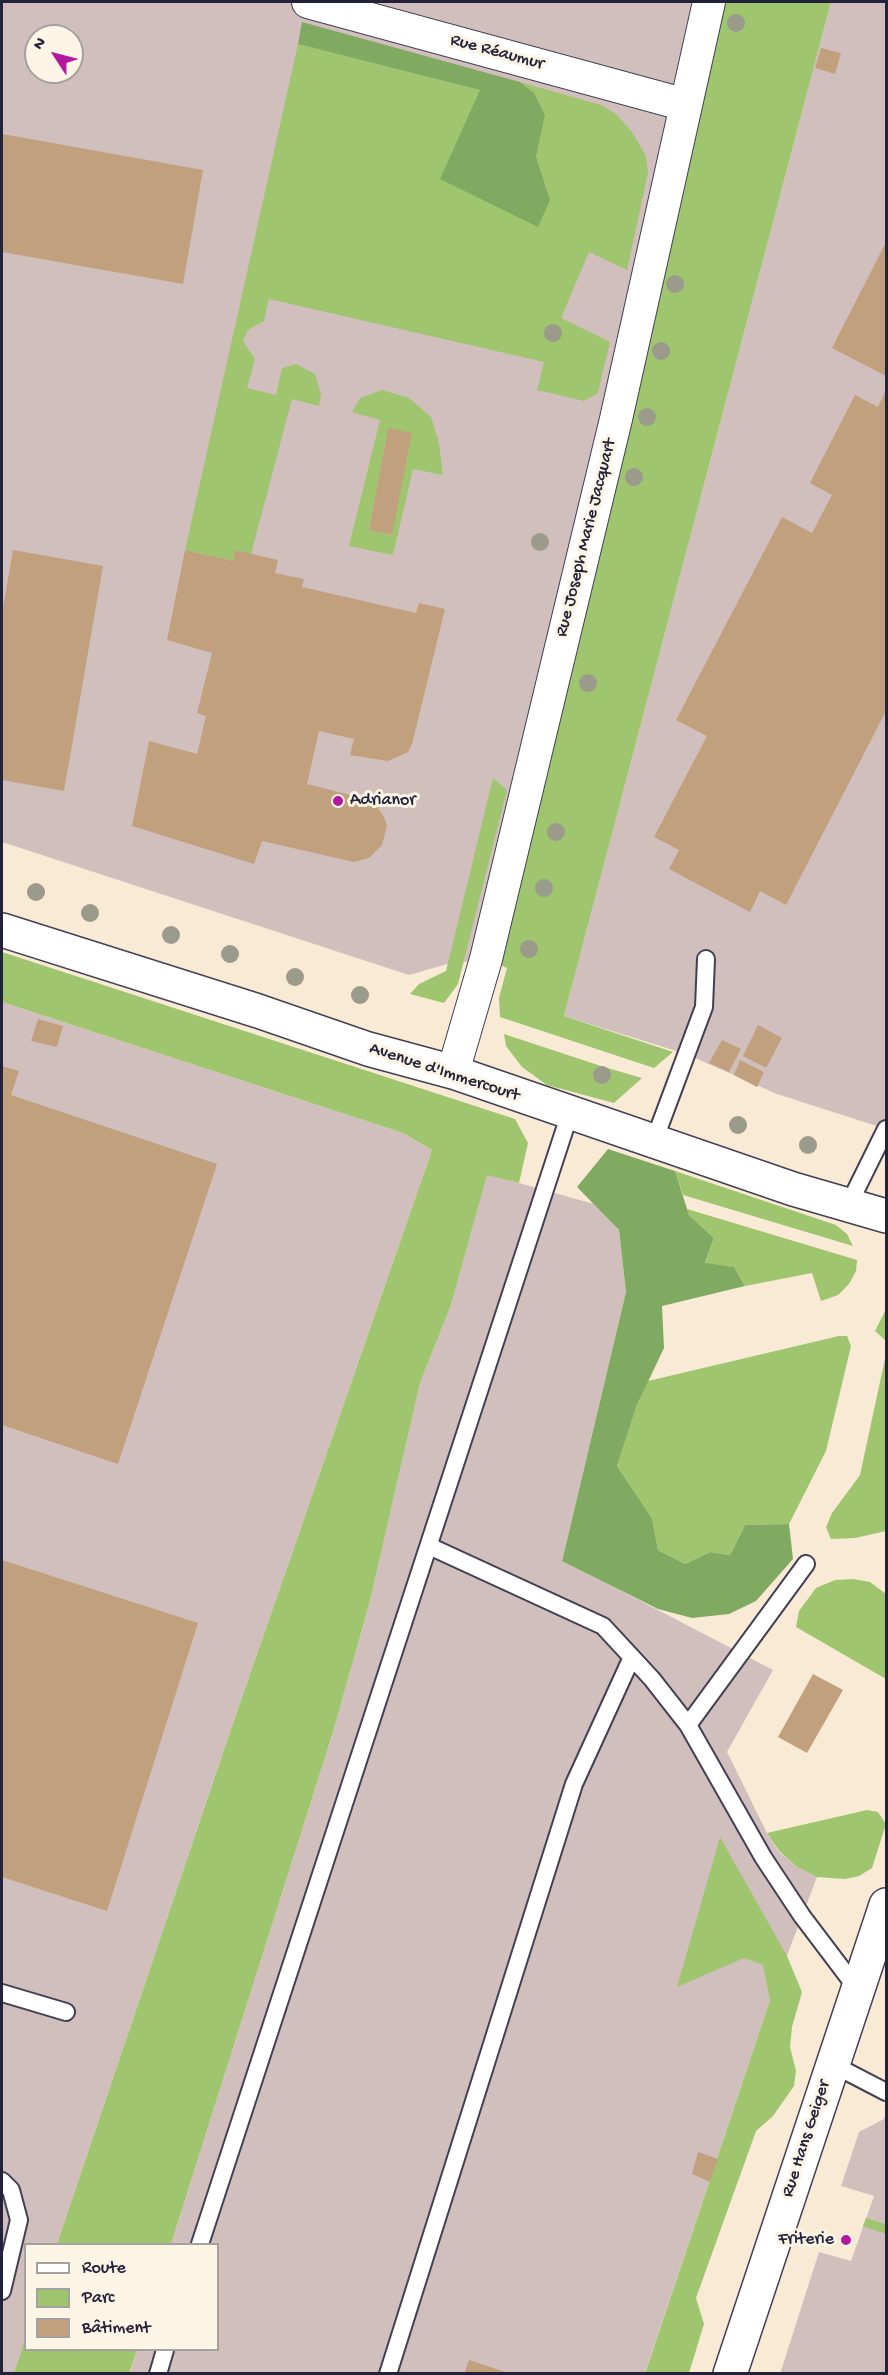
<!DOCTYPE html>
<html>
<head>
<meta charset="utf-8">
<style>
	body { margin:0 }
	#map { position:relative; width:888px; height:2375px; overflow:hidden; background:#f8ead4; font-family:"Gochi Hand",sans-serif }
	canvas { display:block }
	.frame { position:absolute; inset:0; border:3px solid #22223b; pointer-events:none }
	.legend { position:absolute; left:24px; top:2243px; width:195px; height:108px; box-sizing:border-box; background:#fcf5e5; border:2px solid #a5a1a1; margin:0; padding:8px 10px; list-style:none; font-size:18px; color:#22223b }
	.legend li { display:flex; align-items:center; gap:12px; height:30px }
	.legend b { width:30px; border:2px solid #a5a1a1 }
	.north { position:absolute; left:24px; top:24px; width:60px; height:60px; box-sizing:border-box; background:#fcf5e5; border:2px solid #a5a1a1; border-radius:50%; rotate:306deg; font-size:16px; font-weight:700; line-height:24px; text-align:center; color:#22223b }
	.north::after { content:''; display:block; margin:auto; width:21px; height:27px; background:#b5179e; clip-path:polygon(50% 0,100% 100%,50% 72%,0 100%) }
</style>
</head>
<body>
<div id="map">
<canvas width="888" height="2375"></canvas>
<div class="frame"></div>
<ul class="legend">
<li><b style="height:8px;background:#fff"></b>Route</li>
<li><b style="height:16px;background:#a0c56f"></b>Parc</li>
<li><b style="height:16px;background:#c1a17d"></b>Bâtiment</li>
</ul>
<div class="north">N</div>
</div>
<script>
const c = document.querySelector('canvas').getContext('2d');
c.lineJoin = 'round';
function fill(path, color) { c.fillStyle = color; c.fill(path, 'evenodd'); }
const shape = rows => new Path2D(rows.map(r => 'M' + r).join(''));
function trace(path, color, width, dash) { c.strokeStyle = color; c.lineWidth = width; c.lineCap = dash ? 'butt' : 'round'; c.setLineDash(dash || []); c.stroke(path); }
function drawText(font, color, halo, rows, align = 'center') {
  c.font = font + ' "Gochi Hand",sans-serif'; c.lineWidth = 6; c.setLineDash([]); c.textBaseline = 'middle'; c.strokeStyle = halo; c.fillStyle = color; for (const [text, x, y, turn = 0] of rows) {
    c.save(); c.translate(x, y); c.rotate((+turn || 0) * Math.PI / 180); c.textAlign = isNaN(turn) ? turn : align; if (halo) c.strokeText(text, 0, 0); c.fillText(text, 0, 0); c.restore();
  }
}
fill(shape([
	[2,2,709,2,486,959,444,965,409,975,2,842],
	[36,36,72,36,72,72,36,72],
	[831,2,886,2,886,1129,777,1094,686,1054,564,1016],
	[2,1002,403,1133,432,1150,229,1735,57,2244,26,2244,25,2339,14,2373,2,2374],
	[487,1174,594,1204,619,1230,626,1292,562,1560,773,1670,727,1752,767,1833,779,1852,797,1867,817,1877,770,2000,645,2373,129,2374,137,2350,218,2350,218,2244,171,2244,333,1732,370,1601,420,1383,451,1305],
	[886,2112,886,2373,780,2374,819,2252,851,2261,874,2196,841,2186,859,2132,884,2119]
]), '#d1bfbd');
fill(shape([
	[709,2,831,2,564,1016,673,1052,654,1068,500,1017,499,998,507,968,486,959],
	[298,44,480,90,550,200,536,157,545,115,534,93,520,82,601,105,616,114,632,132,646,156,648,173,627,270,589,252,561,318,610,342,598,393,584,401,537,390,544,362,269,299,264,321,248,330,243,341,255,359,247,388,276,395,282,368,296,364,315,374,321,394,319,406,292,399,251,554,235,550,233,561,185,550],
	[382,390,409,398,431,417,439,443,443,475,413,469,393,555,349,546,380,420,352,412,360,398],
	[388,429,411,433,391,535,369,530],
	[493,778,507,790,458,984,444,1003,410,994,419,984,446,971],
	[2,952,515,1119,528,1143,519,1183,487,1175,451,1305,420,1383,370,1601,333,1732,171,2244,57,2244,229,1735,432,1150,403,1133,2,1002],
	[504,1034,604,1067,642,1078,614,1103,547,1085,522,1067,506,1046],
	[675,1171,836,1225,847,1234,853,1246,683,1195],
	[687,1209,857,1260,856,1271,849,1284,838,1295,821,1301,812,1273,745,1286,734,1267,705,1264,714,1238,689,1215],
	[886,1309,886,1341,875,1331],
	[839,1336,847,1336,851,1346,826,1451,789,1524,745,1525,730,1555,710,1552,685,1564,658,1550,652,1518,617,1466,637,1405,648,1381],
	[886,1354,886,1531,855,1538,831,1539,826,1527,832,1513,860,1475],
	[853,1579,870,1582,886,1594,886,1679,796,1627,799,1611,816,1588,835,1580],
	[867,1810,878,1812,886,1824,872,1868,859,1876,845,1879,817,1877,797,1867,780,1852,767,1833],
	[720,1837,787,1956,802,1992,792,2027,790,2047,796,2071,794,2086,773,2116,756,2131,696,2298,704,2324,689,2373,645,2374,770,2000,763,1965,744,1958,677,1987],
	[866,2218,886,2224,886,2234,863,2226],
	[25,2339,26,2350,137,2350,129,2373,14,2373]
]), '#a0c56f');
fill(shape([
	[302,22,520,82,534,93,545,115,536,157,550,200,538,227,440,179,480,90,298,44],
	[608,1149,675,1171,689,1215,714,1238,705,1263,734,1267,745,1286,662,1306,664,1348,637,1405,617,1466,652,1518,658,1550,685,1564,710,1552,730,1555,745,1525,789,1524,793,1559,756,1601,729,1614,692,1618,658,1609,562,1561,626,1292,619,1230,577,1187]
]), '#80aa62');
fill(shape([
	[821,48,841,53,835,74,815,68],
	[2,134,203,170,183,284,2,252],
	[886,242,886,376,832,348],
	[886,390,886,711,786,905,760,891,750,912,669,869,679,850,654,837,707,736,676,720,782,517,812,533,832,495,810,483,855,395,878,407],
	[388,428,412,433,392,535,369,530],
	[13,550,103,566,64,791,2,780,2,613],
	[185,550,233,561,235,550,278,560,275,573,304,579,302,587,416,613,419,603,445,609,412,744,408,752,388,761,350,755,354,739,319,731,307,784,362,798,376,805,384,817,387,826,382,845,369,858,354,862,262,841,254,864,132,826,149,741,197,754,206,716,197,713,212,653,167,640],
	[38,1019,63,1026,57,1047,31,1041],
	[758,1025,782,1038,766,1068,743,1056],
	[722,1040,741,1049,729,1072,709,1063],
	[740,1060,764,1072,757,1087,734,1075],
	[2,1066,19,1071,11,1095,217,1164,118,1464,2,1425],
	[2,1560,198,1623,107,1911,2,1877],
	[813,1674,843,1690,807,1753,778,1737],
	[698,2152,718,2159,710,2182,692,2174],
	[469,2360,508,2373,507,2374,464,2374]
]), '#c1a17d');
const lane = shape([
	[654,1141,704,1007,706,959],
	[848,1206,886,1129],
	[429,1546,603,1626,652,1679,688,1725],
	[806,1564,688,1725,763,1857,802,1916,858,1990],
	[2,1993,66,2012],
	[832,2064,886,2092],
	[2,2181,11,2190,19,2220,2,2291],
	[200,2244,570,1113],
	[158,2374,165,2350],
	[388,2374,574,1784,632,1657]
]);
const street = shape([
	[308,2,686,105],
	[453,1072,486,959,616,419,709,2]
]);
const secondary = shape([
	[2,930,258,1011,368,1049,453,1072,793,1189,886,1216],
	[730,2374,886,1905]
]);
trace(lane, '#424052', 20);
trace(street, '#424052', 34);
trace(secondary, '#424052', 36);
trace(lane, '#fff', 16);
trace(street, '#fff', 32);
trace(secondary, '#fff', 33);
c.fillStyle = '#9a9b8a';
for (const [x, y] of [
	[736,23],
	[675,284],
	[553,333],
	[661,351],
	[647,417],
	[634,477],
	[540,542],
	[588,683],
	[556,832],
	[544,888],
	[36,892],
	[90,913],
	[171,935],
	[529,949],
	[230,954],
	[295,977],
	[360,995],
	[602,1075],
	[738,1125],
	[808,1145]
]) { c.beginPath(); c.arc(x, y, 9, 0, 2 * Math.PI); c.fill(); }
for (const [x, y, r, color] of [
	[338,801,6,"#b5179e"],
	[846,2240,6,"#b5179e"]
]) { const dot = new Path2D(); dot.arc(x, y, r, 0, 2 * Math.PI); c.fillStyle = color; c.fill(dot); trace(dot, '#fcf5e5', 2); }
drawText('18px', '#22223b', '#fcf5e5', [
	["Rue Réaumur",497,53,15],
	["Rue Joseph Marie Jacquart",587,538,-76],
	["Avenue d'Immercourt",444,1073,18],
	["Rue Hans Geiger",807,2139,-72]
]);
drawText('18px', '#22223b', '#fcf5e5', [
	["Adrianor",350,801],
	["Friterie",834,2240,"right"]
], 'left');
</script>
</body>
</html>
